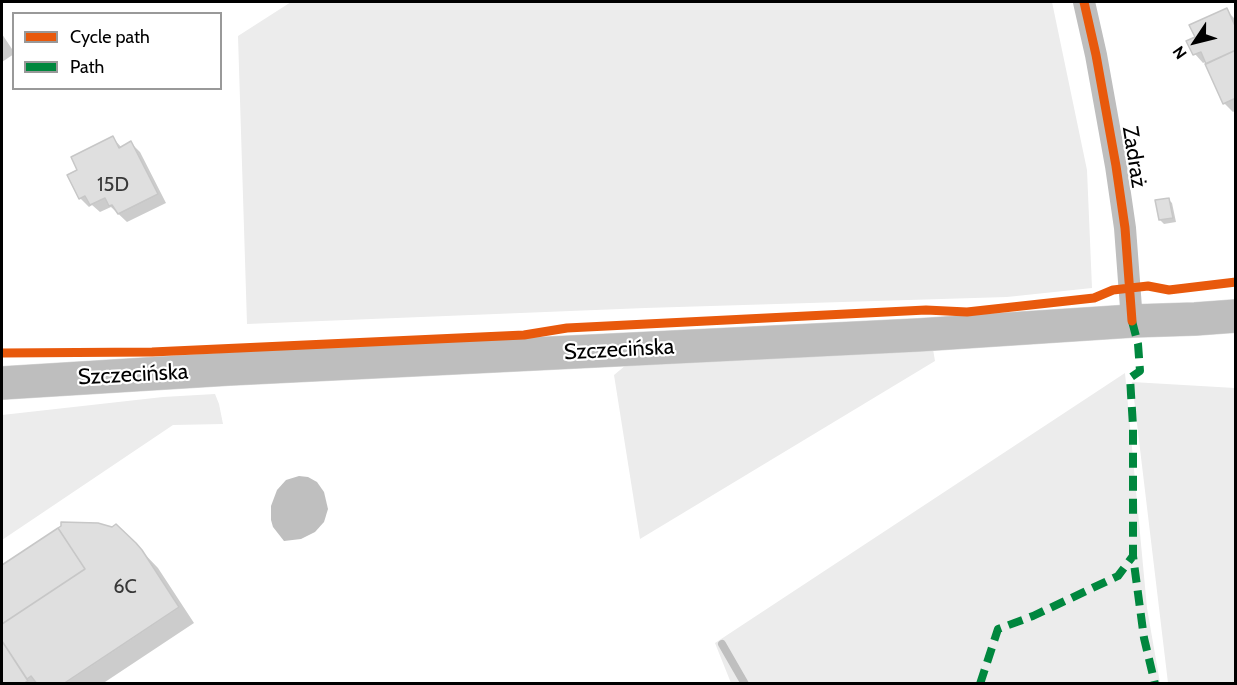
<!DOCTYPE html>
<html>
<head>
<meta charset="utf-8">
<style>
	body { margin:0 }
	#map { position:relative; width:1237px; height:685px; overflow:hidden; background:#fff; font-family:Cabin,sans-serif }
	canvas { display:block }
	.frame { position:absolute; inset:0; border:3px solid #000; pointer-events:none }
	.legend { position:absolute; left:12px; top:12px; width:210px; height:78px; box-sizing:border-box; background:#fff; border:2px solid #999; margin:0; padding:8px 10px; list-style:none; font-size:18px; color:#000 }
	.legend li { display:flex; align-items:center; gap:12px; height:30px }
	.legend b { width:30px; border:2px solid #999 }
	.north { position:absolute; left:1165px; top:12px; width:60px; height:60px; -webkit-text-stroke:4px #fff; paint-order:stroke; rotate:235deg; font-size:16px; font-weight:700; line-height:24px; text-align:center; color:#000 }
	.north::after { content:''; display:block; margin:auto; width:21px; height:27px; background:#000; clip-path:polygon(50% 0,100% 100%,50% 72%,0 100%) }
</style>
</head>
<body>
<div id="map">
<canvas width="1237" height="685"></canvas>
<div class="frame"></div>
<ul class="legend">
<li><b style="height:8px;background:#e8590c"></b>Cycle path</li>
<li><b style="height:8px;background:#00873e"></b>Path</li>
</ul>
<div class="north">N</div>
</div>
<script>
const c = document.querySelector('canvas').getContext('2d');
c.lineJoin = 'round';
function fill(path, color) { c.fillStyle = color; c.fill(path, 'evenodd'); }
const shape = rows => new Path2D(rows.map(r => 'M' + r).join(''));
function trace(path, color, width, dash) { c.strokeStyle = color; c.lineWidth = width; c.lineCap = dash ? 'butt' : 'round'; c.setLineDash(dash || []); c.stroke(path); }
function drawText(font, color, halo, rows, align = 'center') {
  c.font = font + ' Cabin,sans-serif'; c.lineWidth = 4.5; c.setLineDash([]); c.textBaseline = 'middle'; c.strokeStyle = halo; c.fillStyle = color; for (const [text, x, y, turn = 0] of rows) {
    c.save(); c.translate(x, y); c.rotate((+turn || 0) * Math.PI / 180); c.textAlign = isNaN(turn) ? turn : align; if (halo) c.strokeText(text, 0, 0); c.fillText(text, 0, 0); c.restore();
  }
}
fill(shape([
	[291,2,1052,2,1087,170,1092,288,1007,297,645,308,247,324,238,36],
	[933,349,935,361,640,539,614,375,626,365],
	[1125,373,1147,608,1160,683,887,684,885,682,869,684,731,683,715,643],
	[1132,382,1235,388,1235,683,1168,683],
	[215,394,219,404,223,424,173,425,2,540,2,415,163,397]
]), '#ececec');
fill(shape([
	[299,476,308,477,317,482,324,492,328,509,324,522,315,532,301,539,284,541,273,527,271,520,271,506,277,490,286,480]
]), '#bfbfbf');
fill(shape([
	[1226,10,1236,20,1236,110,1233,112,1224,103,1207,61,1203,63,1195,54,1197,38],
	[2,34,14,52,14,54,2,62],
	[113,138,122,148,131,143,140,152,166,203,127,222,111,207,100,212,92,205,89,207,80,198,79,171],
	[1168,199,1172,203,1176,222,1164,224,1160,220],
	[63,527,135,544,158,568,194,623,102,684,2,684,2,567]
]), '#0003');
trace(shape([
	[722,644,745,684]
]), '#bfbfbf', 8);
const building = shape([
	[1227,8,1236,28,1236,50,1206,64,1201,52,1193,55,1186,41,1195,37,1189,25,1227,8],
	[1236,50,1236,98,1223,104,1205,64,1236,50],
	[113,136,119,148,131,141,158,194,118,214,112,205,109,206,105,198,90,205,85,196,79,199,67,175,77,170,71,157,113,136],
	[1169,198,1173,218,1159,220,1155,200,1169,198],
	[61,522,98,523,112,527,116,524,136,543,142,550,179,607,63,684,37,684,31,676,27,679,2,641,2,624,85,569,58,528,61,526,61,522],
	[58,528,85,569,2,624,2,565,58,528],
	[2,641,28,681,23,684,2,684,2,641]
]);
fill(building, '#dfdfdf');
trace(building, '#c7c7c7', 1.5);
const primary = shape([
	[2,383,229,369,918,335,1132,321,1195,319,1236,316]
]);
trace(primary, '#dbdbdb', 34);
trace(shape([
	[1084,2,1096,55,1116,166,1125,228,1132,321]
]), '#bebebe', 22);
trace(primary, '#bebebe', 33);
trace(shape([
	[1132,321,1138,344,1140,371,1130,378,1133,426,1133,556,1144,638,1155,684],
	[980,684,998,629,1033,616,1118,576,1133,556]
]), '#00873e', 8, [15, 8]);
trace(shape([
	[1084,2,1096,55,1116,166,1125,228,1132,321],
	[2,353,152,352,524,335,567,328,926,310,967,312,1094,298,1113,290,1148,286,1169,290,1236,282]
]), '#e8590c', 9);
drawText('20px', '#383838', null, [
	["15D",113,185],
	["6C",125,587]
]);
drawText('22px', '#000', '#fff', [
	["Zadraż",1134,157,81],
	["Szczecińska",619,350,-3],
	["Szczecińska",133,375,-3]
]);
</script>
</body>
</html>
